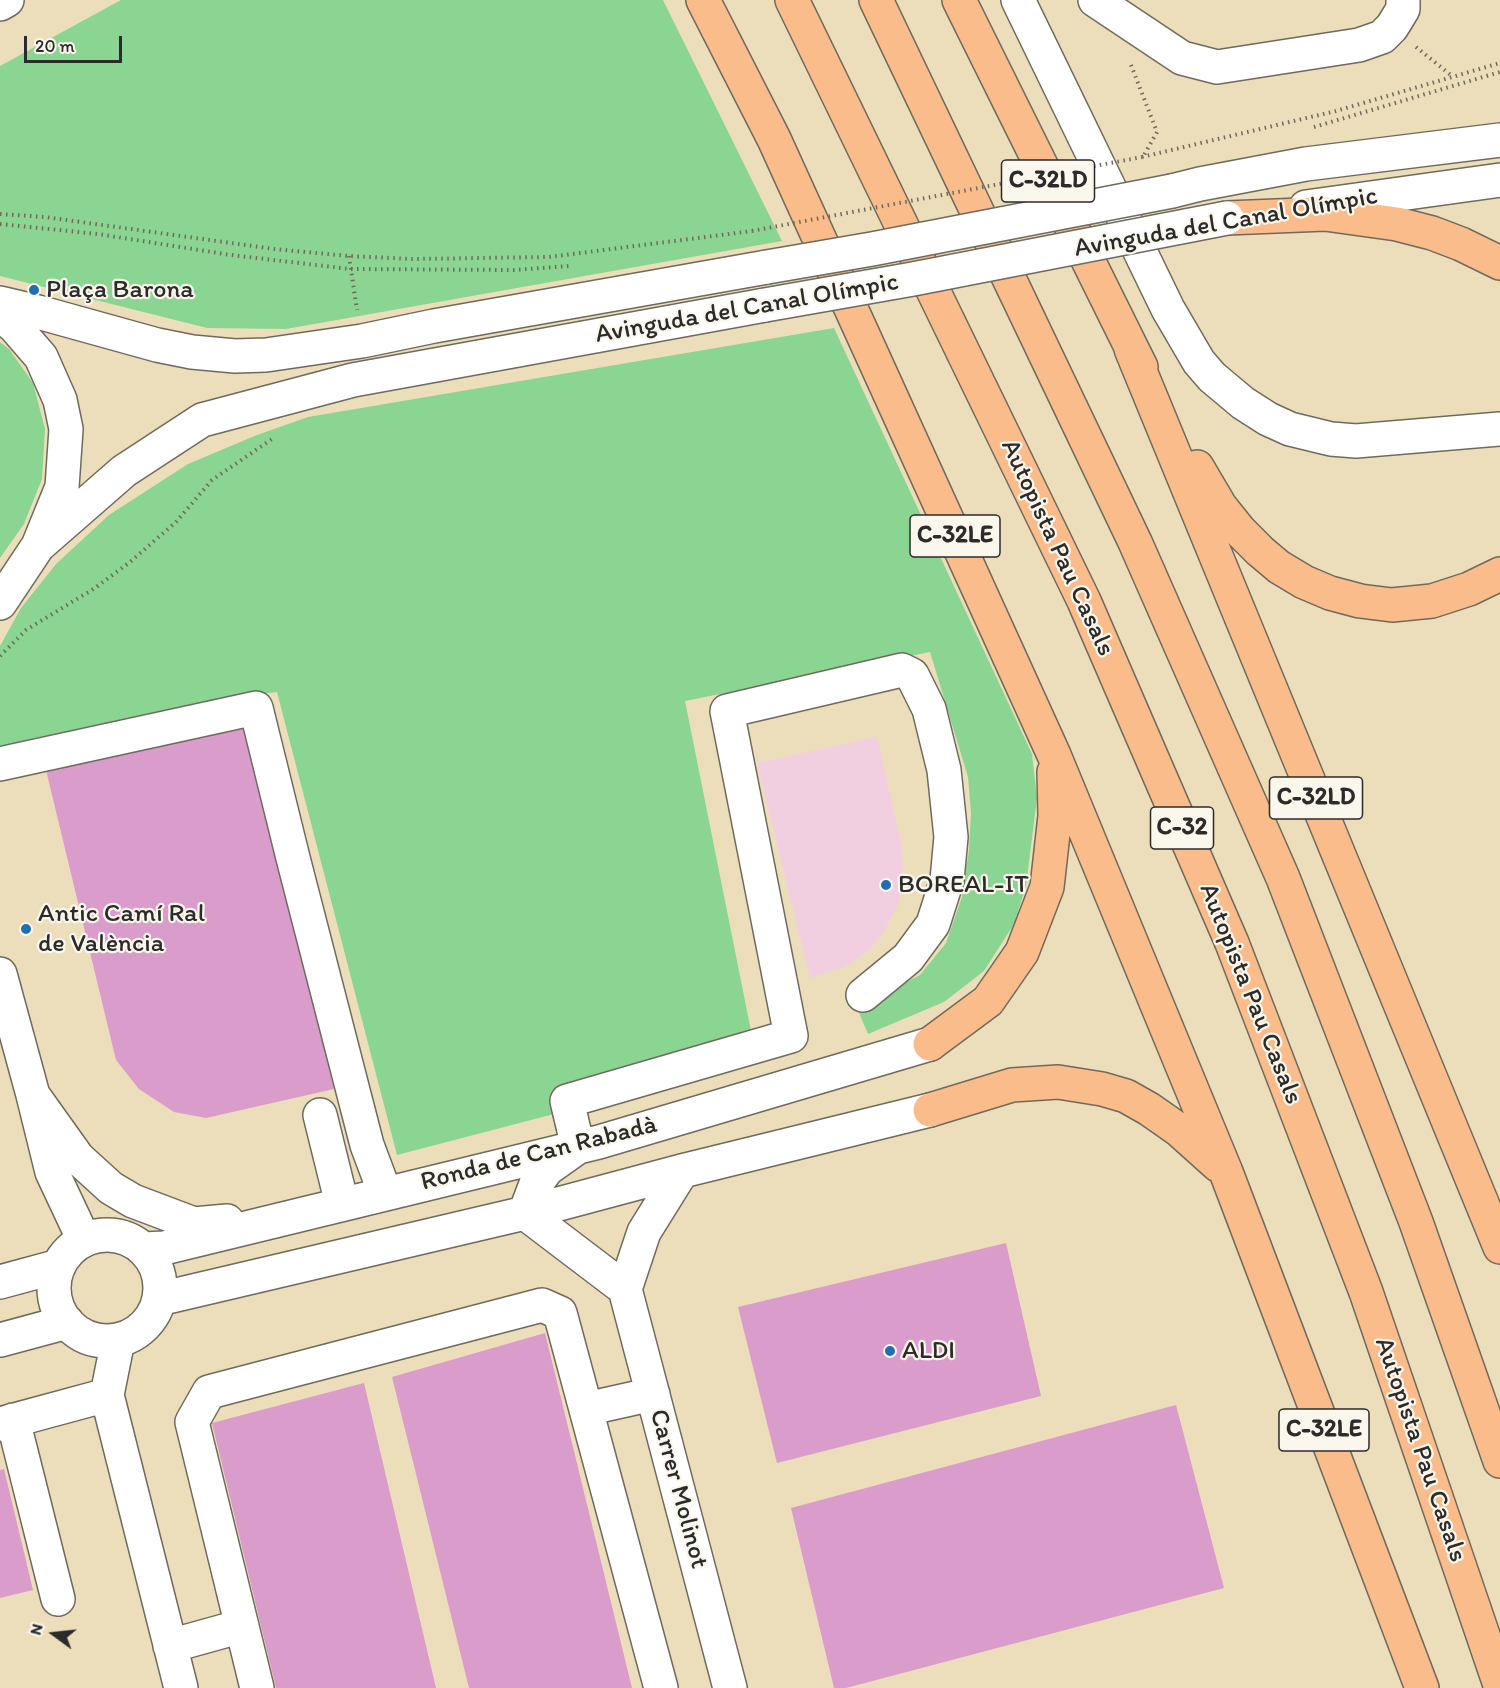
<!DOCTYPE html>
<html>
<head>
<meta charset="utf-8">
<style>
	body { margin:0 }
	#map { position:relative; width:1500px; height:1688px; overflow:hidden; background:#ecdeba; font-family:Itim,sans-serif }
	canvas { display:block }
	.north { position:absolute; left:24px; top:1604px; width:60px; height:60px; -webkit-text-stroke:4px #fbf7ec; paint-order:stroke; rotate:285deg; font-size:16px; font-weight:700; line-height:24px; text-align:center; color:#2b2b2b }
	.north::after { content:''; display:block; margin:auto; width:21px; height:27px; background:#2b2b2b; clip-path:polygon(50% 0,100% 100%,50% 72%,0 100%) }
	.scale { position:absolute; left:24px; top:36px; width:98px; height:27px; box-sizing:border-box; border:3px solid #2b2b2b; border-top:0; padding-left:8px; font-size:18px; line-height:21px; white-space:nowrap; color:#2b2b2b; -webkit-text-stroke:4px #fbf7ec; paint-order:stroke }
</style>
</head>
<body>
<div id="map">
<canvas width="1500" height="1688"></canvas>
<div class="north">N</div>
<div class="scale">20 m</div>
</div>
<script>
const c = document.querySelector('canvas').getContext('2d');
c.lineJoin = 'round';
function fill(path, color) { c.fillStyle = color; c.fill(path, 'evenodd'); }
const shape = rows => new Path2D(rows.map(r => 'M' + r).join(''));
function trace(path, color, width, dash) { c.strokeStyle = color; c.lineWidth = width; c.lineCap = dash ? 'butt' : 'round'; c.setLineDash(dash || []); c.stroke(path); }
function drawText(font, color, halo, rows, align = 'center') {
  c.font = font + ' Itim,sans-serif'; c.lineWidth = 4.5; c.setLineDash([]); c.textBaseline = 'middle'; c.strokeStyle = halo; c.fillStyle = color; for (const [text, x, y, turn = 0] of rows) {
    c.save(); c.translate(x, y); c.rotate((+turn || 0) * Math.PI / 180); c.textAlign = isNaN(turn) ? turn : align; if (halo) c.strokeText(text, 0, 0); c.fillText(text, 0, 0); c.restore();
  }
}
fill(shape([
	[877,737,902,848,903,884,897,907,884,931,870,950,845,967,810,978,757,763]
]), '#f2cfe0');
fill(shape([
	[121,0,663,0,782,241,286,329,207,328,0,276,0,66],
	[834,328,1032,754,1037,798,1026,886,1014,924,984,971,944,1002,868,1034,857,1008,920,975,946,943,962,897,969,850,971,813,968,777,930,652,685,701,757,1061,397,1155,277,692,246,696,0,751,0,646,21,608,56,564,109,515,188,464,257,435,308,417],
	[0,342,9,349,33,383,45,429,42,479,24,524,0,558]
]), '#8ad591');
fill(shape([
	[244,722,334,1089,206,1118,174,1112,139,1089,116,1060,46,770],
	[1006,1243,1041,1396,777,1463,738,1307],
	[545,1333,632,1688,469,1688,392,1377],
	[364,1383,436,1688,276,1688,212,1423],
	[1176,1405,1224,1588,846,1688,834,1688,791,1508],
	[4,1469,33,1590,0,1598,0,1470]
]), '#da9cca');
const minor = shape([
	[1018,0,1168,309,1199,362,1212,377,1243,403,1268,419,1290,429,1331,439,1356,441,1500,429],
	[1095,0,1182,58,1217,67,1359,45,1382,37,1392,27,1403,9,1403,0],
	[0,4,7,0],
	[1172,191,1200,184,1306,164,1500,140],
	[1306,207,1500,180],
	[0,303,38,312,157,345,192,352,235,356,266,355,362,341,434,326,767,267],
	[0,314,15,327,41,357,60,400,66,429,62,487,38,546,0,603],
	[38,546,124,471,202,420,353,380,765,305],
	[0,764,256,708,293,858,367,1145,385,1193],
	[0,974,33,1095,52,1172,84,1240],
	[33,1095,78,1158,111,1188,133,1201,194,1224,227,1221],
	[320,1115,342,1204],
	[525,1213,536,1184,547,1169,578,1147,567,1101,791,1036,727,711,902,670,912,675,929,709,944,770,951,837,947,880,933,924,908,958,863,995],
	[525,1213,625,1289,730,1688],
	'54 1288a53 53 0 1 1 106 0a53 53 0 1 1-106 0Z',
	[144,1249,164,1248,599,1142,930,1044],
	[0,1282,59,1266],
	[625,1289,644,1232,682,1171],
	[159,1299,525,1213,682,1171,930,1110],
	[0,1340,67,1322],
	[118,1340,107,1395,181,1688],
	[586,1409,653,1394],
	[13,1420,58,1599],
	[0,1424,107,1395],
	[170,1646,242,1626],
	[257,1688,192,1422,209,1392,542,1305,560,1313,661,1688]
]);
const highway = shape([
	[703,0,774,139,1054,755,1226,1172,1422,1688],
	[792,0,1084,601,1232,943,1366,1292,1500,1685],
	[876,0,1135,542,1283,878,1416,1222,1500,1461],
	[959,0,1141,367],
	[1227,218,1325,214,1397,224,1432,233,1461,244,1500,263],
	[1131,349,1500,1247],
	[1197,467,1220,506,1240,531,1260,551,1279,567,1304,582,1330,593,1360,601,1392,605,1432,601,1469,589,1500,574],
	[930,1044,988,1001,1022,952,1047,887,1055,816,1054,772],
	[930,1110,1012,1085,1058,1082,1102,1089,1126,1096,1149,1109,1179,1130,1218,1165]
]);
trace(minor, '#6f6a5d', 36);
trace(highway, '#6f6a5d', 36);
trace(shape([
	[1416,47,1452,76],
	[1131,65,1157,132,1143,157],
	[1314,127,1500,72],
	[1142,157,1336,111,1500,63],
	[0,214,45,217,274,249,349,256,412,259,549,257,752,231],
	[0,224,98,234,231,255,350,269,514,270,569,266],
	[349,256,357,310],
	[0,656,26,630,95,588,130,562,176,522,212,480,275,437]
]), '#6f6a5d', 4, [1.5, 4.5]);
trace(minor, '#fff', 33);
trace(highway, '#f9bc8a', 33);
const minorBridge = shape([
	[767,267,872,249,1172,191],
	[765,305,913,279,1227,218]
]);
trace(minorBridge, '#6f6a5d', 36, []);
trace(shape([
	[752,231,1142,157]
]), '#6f6a5d', 4, [1.5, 4.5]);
trace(minorBridge, '#fff', 33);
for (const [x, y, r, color] of [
	[34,290,6,"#1f6fb2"],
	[886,885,6,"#1f6fb2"],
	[26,929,6,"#1f6fb2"],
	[890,1351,6,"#1f6fb2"]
]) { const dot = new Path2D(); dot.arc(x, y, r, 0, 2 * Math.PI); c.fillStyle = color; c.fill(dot); trace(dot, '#fbf7ec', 2); }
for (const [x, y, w] of [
	[1048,181,93],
	[955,536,90],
	[1316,798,93],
	[1182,828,63],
	[1324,1430,90]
]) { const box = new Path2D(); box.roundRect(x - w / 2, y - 21, w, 42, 4.5); c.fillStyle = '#fbf7ec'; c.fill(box); trace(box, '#2b2b2b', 1.5); }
drawText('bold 24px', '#2b2b2b', null, [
	["C-32LD",1048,181],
	["C-32LE",955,536],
	["C-32LD",1316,798],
	["C-32",1182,828],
	["C-32LE",1324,1430]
]);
drawText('26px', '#2b2b2b', '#fbf7ec', [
	["Avinguda del Canal Olímpic",1226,223,-10],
	["Avinguda del Canal Olímpic",747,309,-10],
	["Autopista Pau Casals",1057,548,65],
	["Autopista Pau Casals",1250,994,68],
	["Ronda de Can Rabadà",539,1154,-14],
	["Autopista Pau Casals",1420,1450,71],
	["Carrer Molinot",678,1489,75]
]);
drawText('26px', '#2b2b2b', '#fbf7ec', [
	["Plaça Barona",46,290],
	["BOREAL-IT",898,885],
	["Antic Camí Ral",38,914],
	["de València",38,944],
	["ALDI",902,1351]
], 'left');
</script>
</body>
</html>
